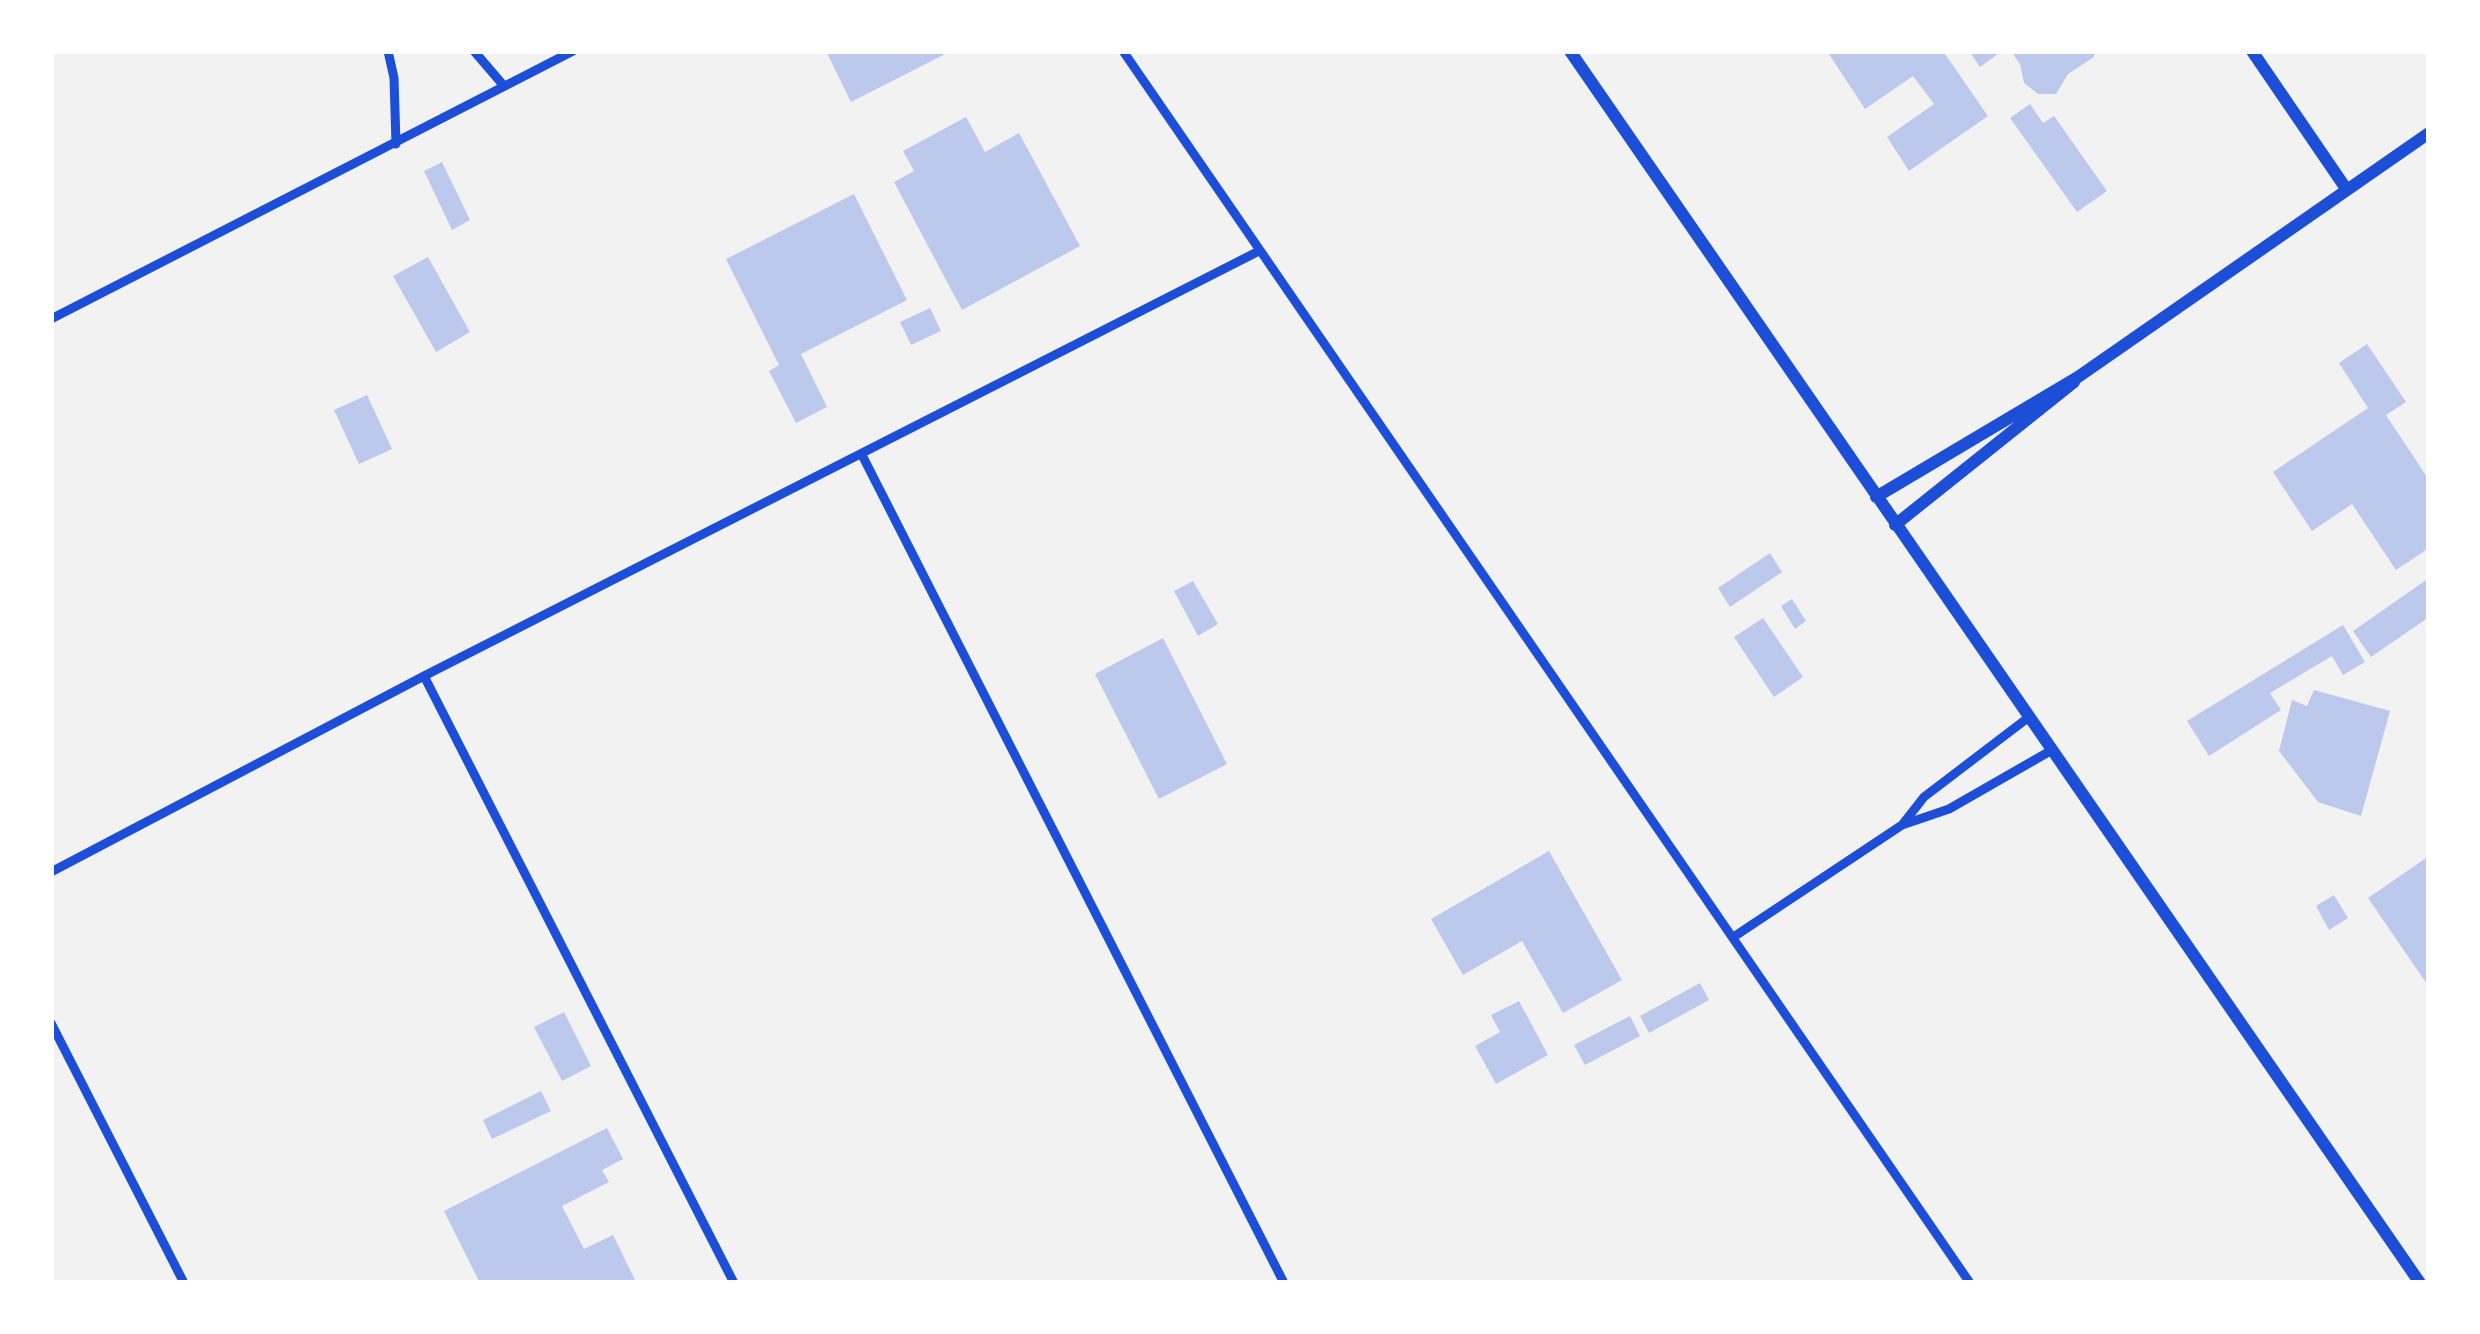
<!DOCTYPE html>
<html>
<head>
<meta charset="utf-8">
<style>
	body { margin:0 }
	#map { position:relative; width:2480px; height:1334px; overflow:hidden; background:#f2f2f2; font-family:Roboto,sans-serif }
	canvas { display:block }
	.frame { position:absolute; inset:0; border:54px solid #fff; pointer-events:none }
</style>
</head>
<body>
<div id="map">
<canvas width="2480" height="1334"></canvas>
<div class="frame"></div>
</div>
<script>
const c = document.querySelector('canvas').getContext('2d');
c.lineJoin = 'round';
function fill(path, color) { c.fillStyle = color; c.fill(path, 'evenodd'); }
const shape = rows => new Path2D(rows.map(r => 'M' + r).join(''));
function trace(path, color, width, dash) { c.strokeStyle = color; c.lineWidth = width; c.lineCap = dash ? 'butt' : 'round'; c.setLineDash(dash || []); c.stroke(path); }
fill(shape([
	[826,51,951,51,851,102],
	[1827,51,1945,54,1988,116,1909,171,1887,137,1934,104,1913,76,1865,109],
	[1969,51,2002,51,1980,67],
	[2011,51,2095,51,2094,57,2068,74,2056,94,2038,94,2024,83,2020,64],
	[2030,104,2043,123,2054,116,2107,191,2077,212,2010,118],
	[966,117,985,152,1019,133,1080,246,962,310,894,182,914,171,903,151],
	[442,162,470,220,452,230,424,171],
	[854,194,907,300,801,354,827,407,796,423,769,371,779,365,726,259],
	[428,257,470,332,436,352,393,276],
	[930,308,941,331,911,345,900,322],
	[2367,344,2406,402,2386,415,2429,480,2429,548,2396,570,2352,504,2312,531,2273,472,2368,408,2339,363],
	[367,395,392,449,359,464,334,410],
	[1770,553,1782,572,1730,607,1718,588],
	[2429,578,2429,617,2371,657,2353,631],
	[1193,581,1218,624,1198,636,1174,591],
	[1792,599,1806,621,1795,629,1781,606],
	[1763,618,1803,677,1774,697,1734,637],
	[2343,625,2365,662,2343,675,2332,656,2270,693,2281,710,2209,756,2187,721],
	[1163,638,1227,764,1159,799,1095,674],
	[2314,690,2390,711,2361,816,2318,802,2279,751,2292,700,2307,706],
	[1549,851,1622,980,1563,1013,1522,941,1463,975,1431,919],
	[2429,856,2429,987,2368,898],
	[2334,895,2348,918,2329,930,2316,906],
	[1700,983,1709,1000,1649,1033,1640,1016],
	[1519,1001,1548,1055,1496,1084,1475,1046,1500,1032,1491,1015],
	[564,1012,591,1066,562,1081,534,1027],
	[1630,1016,1640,1036,1585,1065,1574,1045],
	[541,1091,551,1111,492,1139,483,1120],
	[607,1128,623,1159,602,1170,609,1182,562,1206,584,1249,613,1235,635,1280,628,1283,480,1283,444,1211]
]), '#bdc9ec');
trace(shape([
	[388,51,394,78,396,144],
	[474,51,504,86],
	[1123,51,1970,1283],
	[51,319,573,51],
	[862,455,1284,1283],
	[424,676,734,1283],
	[1902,825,1924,797,2029,717],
	[51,872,424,676,1259,251],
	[1735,936,1902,825,1949,809,2052,750],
	[51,1023,184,1283]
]), '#1d4ed8', 9);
trace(shape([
	[1570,51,2420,1283],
	[2252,51,2347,190],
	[1876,497,2078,377,2429,133],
	[1895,525,2074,382]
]), '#1d4ed8', 12);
</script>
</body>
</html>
